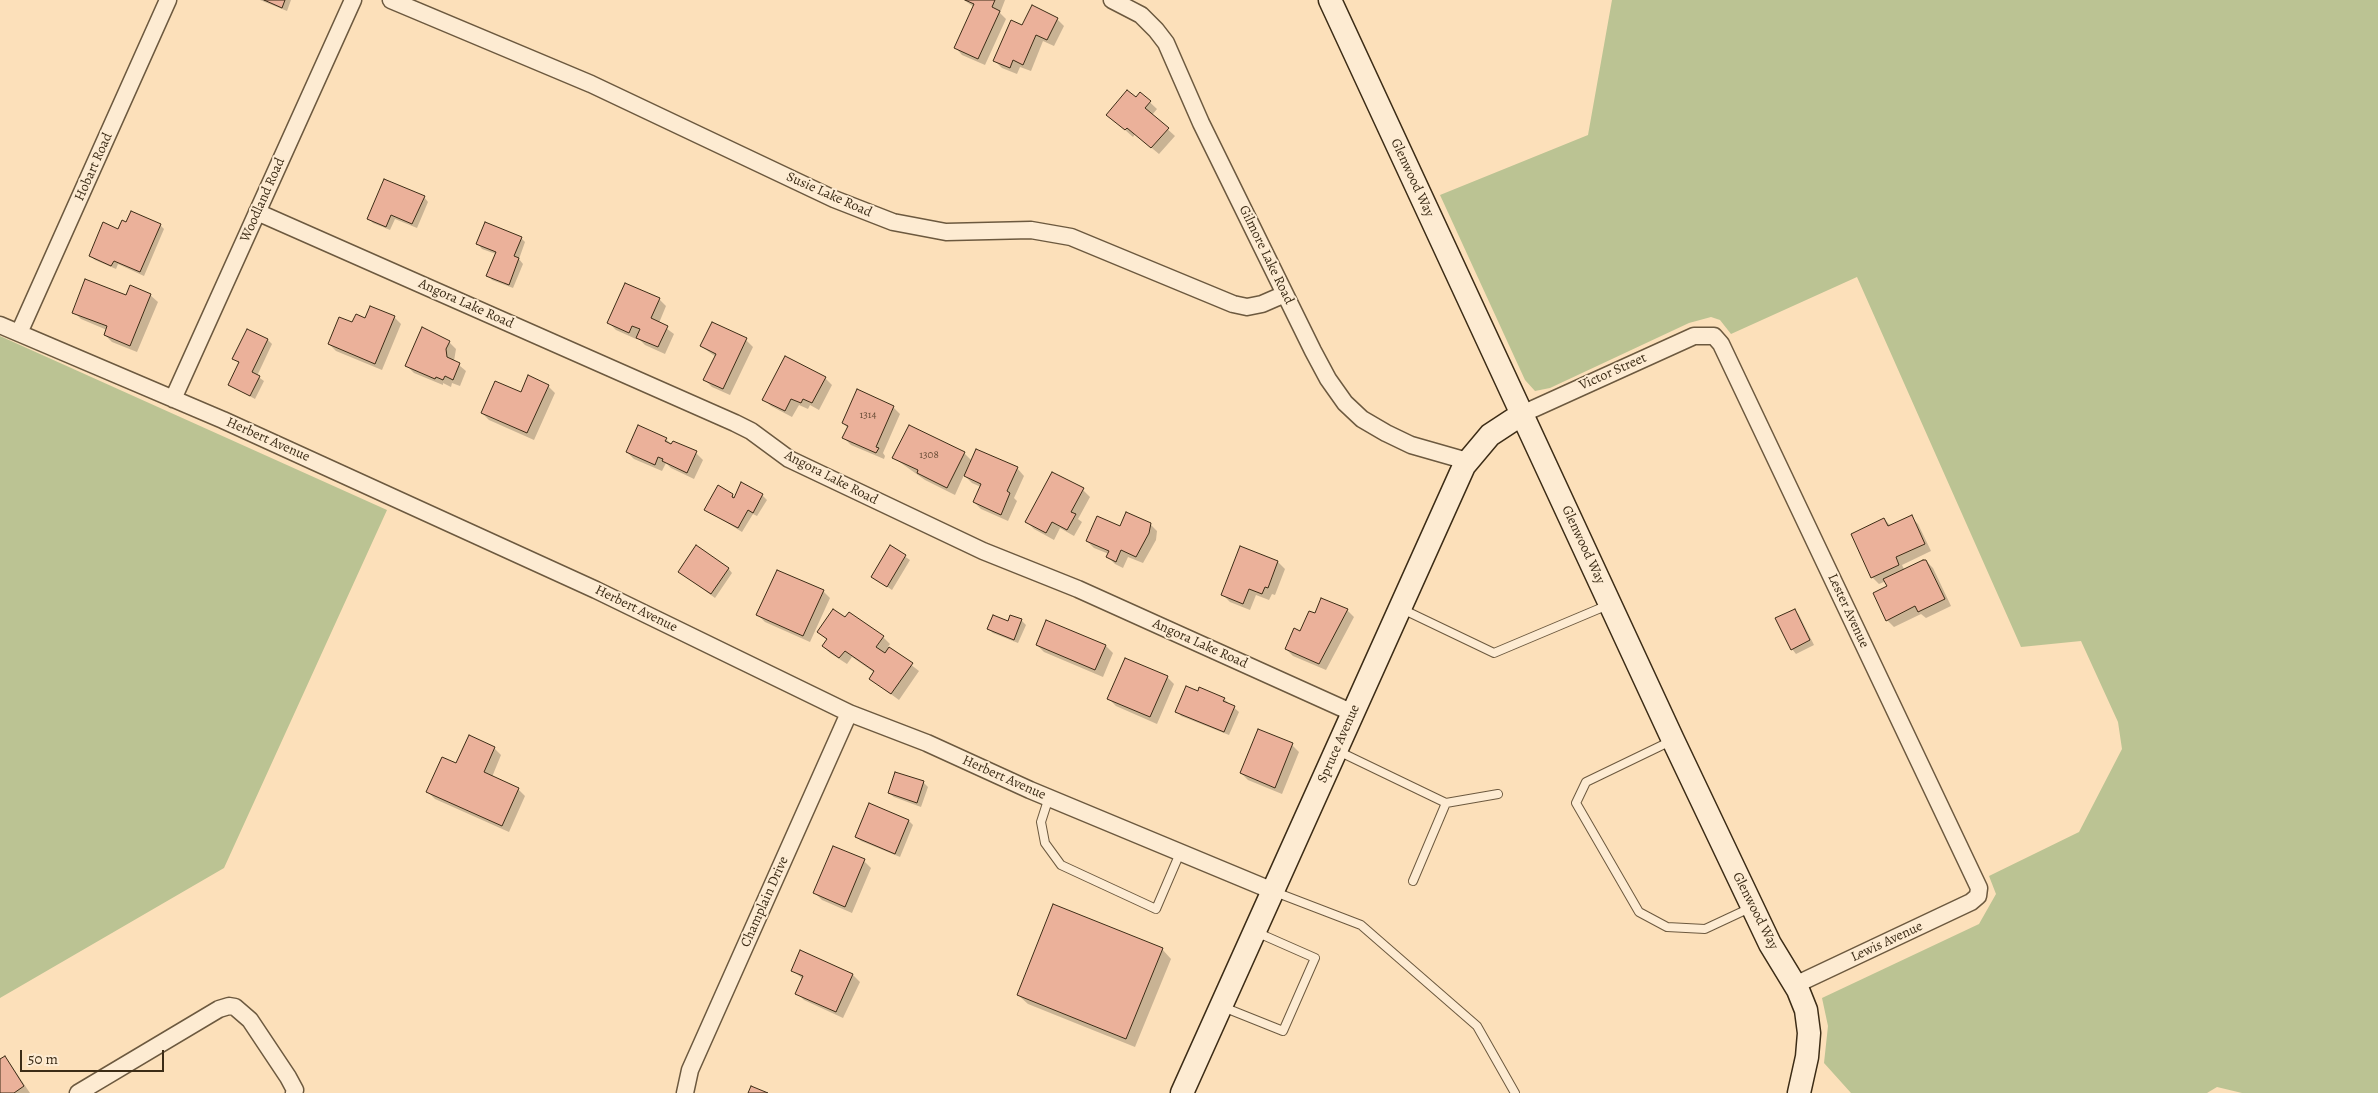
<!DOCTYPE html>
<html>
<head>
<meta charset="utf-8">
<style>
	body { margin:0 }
	#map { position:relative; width:2378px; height:1093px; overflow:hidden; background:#fce0ba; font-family:Alegreya,serif }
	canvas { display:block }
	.scale { position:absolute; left:20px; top:1050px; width:144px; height:22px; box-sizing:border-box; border:2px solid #3c2c16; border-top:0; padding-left:6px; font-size:15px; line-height:18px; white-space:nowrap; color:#3c2c16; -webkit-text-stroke:4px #fdebd2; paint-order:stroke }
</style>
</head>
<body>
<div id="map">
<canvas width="2378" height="1093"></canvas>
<div class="scale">50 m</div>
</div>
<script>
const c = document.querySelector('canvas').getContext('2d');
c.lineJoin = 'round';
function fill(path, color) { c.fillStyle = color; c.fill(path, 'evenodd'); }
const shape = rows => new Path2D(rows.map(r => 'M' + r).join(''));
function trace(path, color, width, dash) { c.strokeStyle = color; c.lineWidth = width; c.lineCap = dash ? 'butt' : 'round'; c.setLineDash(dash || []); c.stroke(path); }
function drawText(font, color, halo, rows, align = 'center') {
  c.font = font + ' Alegreya,serif'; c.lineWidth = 4; c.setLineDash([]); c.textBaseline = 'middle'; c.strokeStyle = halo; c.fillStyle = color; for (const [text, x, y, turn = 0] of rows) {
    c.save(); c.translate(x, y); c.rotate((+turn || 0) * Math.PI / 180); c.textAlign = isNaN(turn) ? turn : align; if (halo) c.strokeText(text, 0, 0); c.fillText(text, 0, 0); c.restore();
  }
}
fill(shape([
	[1612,0,2378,0,2378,1093,2242,1093,2217,1087,2207,1093,1851,1093,1824,1063,1828,1026,1822,998,1979,924,1996,894,1989,876,2079,832,2122,749,2118,722,2081,641,2021,647,1857,277,1731,334,1720,320,1711,317,1689,323,1550,388,1535,391,1525,380,1440,195,1588,135],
	[0,336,387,510,224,868,0,998]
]), '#bbc393');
fill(shape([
	[260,0,291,0,287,11],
	[964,0,1005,0,1000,13,1006,19,985,65,962,55,955,47,974,7],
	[1057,19,1064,26,1054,46,1043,41,1031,71,1020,67,1017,74,1002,68,995,61,1023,26],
	[1141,94,1157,109,1152,115,1175,136,1159,154,1135,134,1133,137,1115,121],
	[424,197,428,202,417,228,395,219,390,230,373,223,368,218],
	[127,223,160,225,164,229,144,276,118,264,116,269,95,260,90,256],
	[521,238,525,242,519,259,523,264,513,288,492,280,488,275,496,254,482,249,478,244],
	[150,295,158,302,137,352,112,342,105,335,107,330,81,319,74,312,126,297],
	[659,299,666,306,659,323,674,334,665,354,645,345,637,337,636,339,616,330,609,323],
	[394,317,401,324,382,370,336,351,329,344,353,324],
	[268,340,272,344,257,376,264,381,255,399,229,385,240,364,233,358],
	[746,340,753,347,730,395,712,387,705,380,716,357,701,346],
	[449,342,456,349,454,361,466,371,460,386,452,383,451,387,443,383,443,385,414,373,407,366],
	[825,378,832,385,819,410,810,405,808,409,799,405,792,417,771,406,764,399],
	[548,386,555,393,534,440,489,420,482,413],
	[893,407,900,414,883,453,885,456,884,459,851,445,844,438,848,428,843,423],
	[666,439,672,445,696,453,703,460,694,479,671,468,666,463,662,471,634,459,627,452],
	[964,453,972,461,1017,468,1024,476,1014,498,1017,501,1008,521,981,509,974,502,981,487,972,483,964,475,955,495,925,480,894,458],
	[1083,490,1090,497,1078,519,1082,522,1074,536,1060,528,1054,540,1034,529,1027,522],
	[732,495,735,498,762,495,767,500,757,516,753,514,742,532,705,509],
	[1911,517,1918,524,1931,551,1902,565,1905,571,1926,561,1933,568,1951,606,1926,618,1921,614,1894,627,1887,620,1889,587,1886,581,1879,584,1872,577,1884,519,1891,526],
	[1150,524,1157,531,1156,540,1143,563,1128,557,1123,568,1115,564,1108,557,1109,554,1094,548,1087,541],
	[891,547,910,560,892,590,873,577],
	[1278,562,1285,569,1275,595,1272,594,1269,600,1256,595,1250,610,1230,602,1223,595],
	[728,568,732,573,715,598,680,572],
	[823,591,830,598,810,642,765,622,758,615],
	[1322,600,1347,610,1354,617,1326,670,1293,656,1286,649,1315,615],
	[1795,610,1799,615,1814,645,1796,654,1792,649],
	[1021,620,1026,625,1018,643,993,633,988,629],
	[1047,621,1106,646,1113,653,1103,677,1044,652,1037,645],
	[818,632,883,637,890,644,888,647,919,671,899,700,870,679,875,673,852,657,847,664,830,653,823,646,827,640],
	[1167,677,1174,684,1157,724,1116,706,1109,699],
	[1224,699,1239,712,1229,735,1181,716,1177,711],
	[1292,745,1299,752,1282,794,1248,780,1241,773],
	[494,748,501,755,492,777,518,789,525,796,509,832,435,799,428,792,457,765],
	[923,782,928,787,921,807,894,797,889,793],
	[909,821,913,825,900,857,861,841,856,837],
	[864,861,871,868,852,913,822,900,815,893],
	[1162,949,1171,959,1135,1047,1028,1004,1018,995],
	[792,970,853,975,860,982,843,1018,804,1000,797,993,803,979],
	[4,1058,11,1065,30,1093,0,1093,0,1061]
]), '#0003');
const building = shape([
	[264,0,285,0,282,8,264,0],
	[965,0,995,0,992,7,1000,11,978,59,954,48,974,4,965,0],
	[1032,5,1058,18,1047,40,1036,35,1023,65,1013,60,1010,68,993,61,1011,20,1022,25,1032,5],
	[1127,90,1136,97,1140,92,1151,101,1145,108,1169,128,1151,148,1127,128,1125,130,1106,115,1127,90],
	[384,179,425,196,412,224,391,215,386,227,367,219,384,179],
	[131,211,161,224,140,272,114,261,111,266,89,256,103,222,118,229,122,220,126,222,131,211],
	[485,222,522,237,514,256,519,258,509,285,486,276,496,252,476,244,485,222],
	[85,279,126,295,130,285,151,294,130,346,104,335,107,326,72,313,85,279],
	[625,283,660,298,651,318,668,326,658,347,636,338,640,329,632,326,629,333,607,323,625,283],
	[370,306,395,316,375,364,328,344,339,317,352,322,356,314,365,318,370,306],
	[712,322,747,338,723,389,703,380,716,354,700,346,712,322],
	[422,327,450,341,446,349,447,357,460,363,453,380,445,376,443,380,436,377,435,379,405,366,422,327],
	[247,329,268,339,252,372,260,376,250,396,228,385,239,362,232,359,247,329],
	[785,356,826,377,812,403,803,399,801,403,791,399,785,411,762,400,785,356],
	[528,375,549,385,527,433,481,413,495,381,521,392,528,375],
	[857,389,894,406,876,447,879,448,876,453,842,438,848,426,842,423,857,389],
	[638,425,667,438,665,441,671,444,673,441,697,451,687,473,662,461,663,459,658,457,655,465,626,452,638,425],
	[909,425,965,452,947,488,917,473,918,470,892,458,909,425],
	[976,449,1018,467,1007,491,1010,493,1001,515,973,502,981,484,964,476,976,449],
	[1052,472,1084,488,1071,512,1076,514,1067,530,1052,522,1046,533,1025,522,1052,472],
	[741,482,763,494,753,513,748,510,738,528,704,510,718,485,733,494,732,497,734,498,741,482],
	[1126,512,1151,523,1149,533,1136,557,1121,550,1116,562,1106,557,1109,551,1086,541,1097,516,1120,526,1126,512],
	[1912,515,1925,544,1896,557,1899,565,1871,578,1851,534,1884,518,1888,526,1912,515],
	[696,545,729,568,711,594,678,572,696,545],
	[890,545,906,555,887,587,871,577,890,545],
	[1240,546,1278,561,1268,588,1265,587,1262,594,1249,589,1243,604,1221,595,1240,546],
	[1923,560,1926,560,1945,599,1918,612,1915,606,1886,621,1873,593,1887,586,1883,579,1923,560],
	[777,570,824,590,803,636,756,615,777,570],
	[1321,598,1348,609,1319,664,1285,649,1294,628,1300,631,1309,611,1315,613,1321,598],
	[833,609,845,617,849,612,884,636,876,647,885,653,889,647,913,663,891,694,869,679,874,671,845,651,839,658,822,646,827,639,817,632,833,609],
	[1795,609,1810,640,1791,650,1775,618,1795,609],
	[993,615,1008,621,1010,615,1022,619,1014,640,987,629,993,615],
	[1046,620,1106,645,1095,670,1036,645,1046,620],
	[1125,658,1168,676,1150,717,1107,699,1125,658],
	[1186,686,1198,691,1199,687,1225,698,1223,701,1235,706,1224,732,1175,712,1186,686],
	[1258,729,1293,743,1275,788,1240,773,1258,729],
	[469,735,495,747,484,772,519,788,502,826,426,792,442,757,456,763,469,735],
	[895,772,924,781,917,803,888,793,895,772],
	[869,803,909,820,895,854,855,837,869,803],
	[833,846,865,859,845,907,813,893,833,846],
	[1053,904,1163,948,1126,1039,1017,995,1053,904],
	[800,950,853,974,836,1012,795,994,803,976,791,971,800,950],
	[5,1056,24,1086,14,1093,0,1093,0,1059,5,1056],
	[751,1086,768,1093,748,1093,751,1086]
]);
fill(building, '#ebb19a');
trace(building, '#3c2c16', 1);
const lane = shape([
	[1402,609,1494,653,1608,605],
	[1671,741,1586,782,1576,803,1639,912,1667,927,1705,929,1750,908],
	[1338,751,1446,803,1498,794],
	[1049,797,1041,822,1045,843,1061,865,1156,909,1180,853],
	[1413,881,1446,803],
	[1275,892,1361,925,1477,1026,1515,1093],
	[1223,1007,1283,1031,1315,958,1256,932]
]);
const street = shape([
	[391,0,591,84,834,199,893,222,946,232,1031,230,1071,237,1233,304,1247,307,1262,304,1285,294],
	[1112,0,1141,15,1156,30,1166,43,1201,123,1313,351,1328,379,1345,403,1362,419,1386,433,1411,445,1467,461],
	[257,212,735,423,751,431,789,459,983,551,1078,589,1353,713],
	[0,325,223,420,596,590,849,713,927,743,1030,790,1273,891],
	[19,333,168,0],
	[173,399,353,0],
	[1522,414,1694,336,1714,336,1721,344,1979,888,1978,896,1971,902,1795,985],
	[78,1093,219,1009,229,1006,235,1007,250,1020,288,1077,295,1090,294,1093],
	[685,1093,690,1070,849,713]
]);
const secondary = shape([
	[1330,0,1673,740,1770,944,1798,990,1806,1010,1809,1033,1807,1057,1799,1093],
	[1182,1093,1464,466,1490,435,1522,414]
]);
trace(lane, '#6c593f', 10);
trace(street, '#6c593f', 19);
trace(secondary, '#3c2c16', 25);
trace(lane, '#fdebd2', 8);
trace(street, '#fdebd2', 16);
trace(secondary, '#fdebd2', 22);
drawText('11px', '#684d37', null, [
	["1314",868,415],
	["1308",929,455]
]);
drawText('14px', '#3c2c16', '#fdebd2', [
	["Hobart Road",94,167,-66],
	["Glenwood Way",1412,178,65],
	["Susie Lake Road",829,195,24],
	["Woodland Road",263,200,-66],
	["Gilmore Lake Road",1266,255,64],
	["Angora Lake Road",466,304,24],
	["Victor Street",1613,372,-24],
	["Herbert Avenue",268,440,24],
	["Angora Lake Road",831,478,27],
	["Glenwood Way",1583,545,65],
	["Herbert Avenue",636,609,26],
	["Lester Avenue",1848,611,65],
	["Angora Lake Road",1200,644,24],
	["Spruce Avenue",1339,744,-66],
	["Herbert Avenue",1004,778,24],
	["Champlain Drive",765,902,-66],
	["Glenwood Way",1755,911,63],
	["Lewis Avenue",1887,942,-25]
]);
</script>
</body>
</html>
